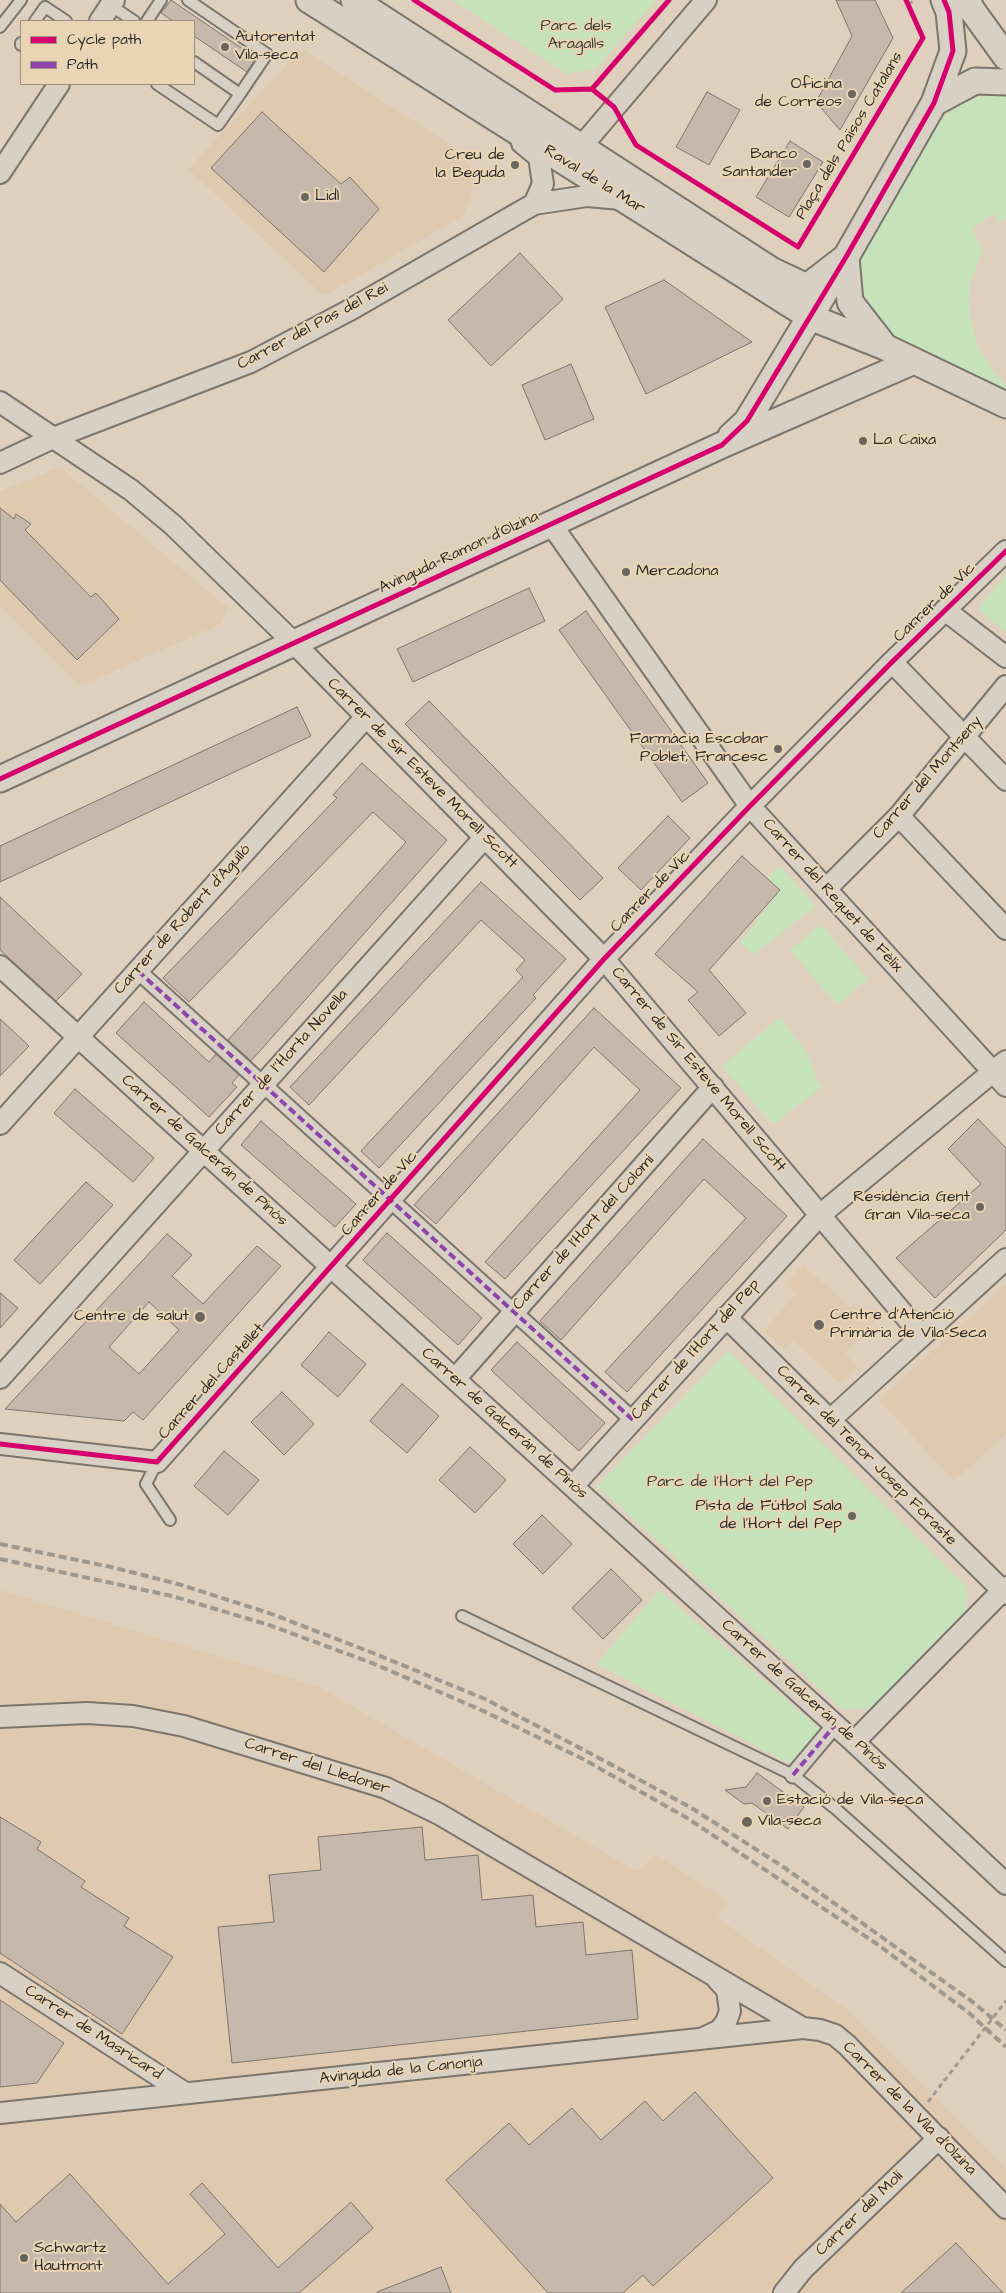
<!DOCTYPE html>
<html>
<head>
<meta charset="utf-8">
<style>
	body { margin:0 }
	#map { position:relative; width:1006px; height:2293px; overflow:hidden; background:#ded0bd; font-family:"Architects Daughter",sans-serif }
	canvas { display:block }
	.legend { position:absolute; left:20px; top:20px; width:175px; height:65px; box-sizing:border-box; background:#e9d4b3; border:1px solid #9d907d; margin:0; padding:6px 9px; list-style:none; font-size:15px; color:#2b2b2b }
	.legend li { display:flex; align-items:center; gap:10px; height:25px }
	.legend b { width:25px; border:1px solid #9d907d }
</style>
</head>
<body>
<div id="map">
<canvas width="1006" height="2293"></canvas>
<ul class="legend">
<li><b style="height:6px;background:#d6006c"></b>Cycle path</li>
<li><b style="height:6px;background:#8e44ad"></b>Path</li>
</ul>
</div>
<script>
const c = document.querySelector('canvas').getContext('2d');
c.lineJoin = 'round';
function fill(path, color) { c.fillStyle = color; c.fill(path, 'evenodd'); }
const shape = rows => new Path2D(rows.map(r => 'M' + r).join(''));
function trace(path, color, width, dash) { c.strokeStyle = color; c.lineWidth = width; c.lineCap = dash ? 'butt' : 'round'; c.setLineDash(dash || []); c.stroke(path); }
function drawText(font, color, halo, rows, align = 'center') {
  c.font = font + ' "Architects Daughter",sans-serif'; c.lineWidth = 4; c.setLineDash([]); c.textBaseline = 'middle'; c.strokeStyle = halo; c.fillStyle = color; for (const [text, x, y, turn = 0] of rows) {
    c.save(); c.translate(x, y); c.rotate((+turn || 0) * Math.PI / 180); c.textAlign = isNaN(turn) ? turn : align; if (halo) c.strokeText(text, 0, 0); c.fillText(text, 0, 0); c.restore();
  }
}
fill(shape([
	[302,49,451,145,470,166,473,183,470,202,463,216,324,296,188,169],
	[60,467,228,608,221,624,94,680,78,685,0,605,0,491],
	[803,1265,850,1307,856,1302,876,1319,845,1354,858,1366,841,1384,793,1341,784,1350,763,1331,796,1294,785,1284],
	[1006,1284,1006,1434,954,1481,879,1400],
	[0,1590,319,1687,638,1872,654,1854,727,1900,718,1918,850,2012,1006,2168,1006,2293,0,2293]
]), '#dfcaaf');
fill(shape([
	[452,0,656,0,595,69,567,74],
	[996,94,1006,95,1006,217,999,223,995,213,972,229,982,250,970,285,969,299,970,316,978,347,991,368,1006,385,1006,397,886,335,859,300,857,272,863,255,937,125,950,112,965,101],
	[1006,574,1006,632,978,609],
	[780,866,816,906,754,954,740,943,780,890,767,878],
	[821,925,868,979,837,1005,790,950],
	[780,1017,808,1054,818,1083,823,1086,773,1125,722,1066],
	[729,1351,967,1587,967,1619,874,1709,842,1709,597,1486],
	[659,1590,827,1735,799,1768,597,1664]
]), '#c6e2ba');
const building = shape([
	[171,0,256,58,247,72,194,36,194,21,173,21,161,13,171,0],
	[836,0,875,0,893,38,840,130,816,102,852,36,836,0],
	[707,92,740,110,709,165,676,147,707,92],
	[262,112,341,184,350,177,379,209,324,272,211,168,262,112],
	[790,141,823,162,789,217,756,197,790,141],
	[520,253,563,299,491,366,448,320,520,253],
	[664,280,752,342,646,394,605,307,664,280],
	[571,364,594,419,545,440,522,385,571,364],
	[0,508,14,519,16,514,31,524,25,530,91,597,96,593,119,619,77,660,0,580,0,508],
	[529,588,545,621,413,682,397,649,529,588],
	[586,611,708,783,682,802,559,630,586,611],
	[429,701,603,878,580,900,405,724,429,701],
	[297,707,311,736,0,882,0,846,297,707],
	[362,763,447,840,251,1061,228,1040,406,842,373,812,189,1002,163,978,337,798,333,795,362,763],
	[668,816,690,838,641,890,618,868,668,816],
	[742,856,780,890,709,970,746,1013,719,1036,688,1000,698,992,655,954,742,856],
	[481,882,566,959,533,995,536,998,379,1168,361,1151,523,977,516,970,525,960,481,920,309,1105,290,1087,481,882],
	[0,897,82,974,56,1001,0,950,0,897],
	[144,1002,209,1062,216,1054,239,1075,232,1083,237,1087,209,1117,116,1033,144,1002],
	[594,1008,681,1088,505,1279,485,1262,640,1090,594,1047,436,1224,414,1205,594,1008],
	[0,1019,29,1046,0,1076,0,1019],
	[75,1089,154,1158,133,1182,54,1113,75,1089],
	[978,1119,1006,1148,1006,1230,935,1298,896,1258,981,1184,948,1149,978,1119],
	[261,1121,356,1204,335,1227,241,1145,261,1121],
	[703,1139,787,1216,627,1392,605,1372,746,1218,704,1179,561,1340,540,1321,703,1139],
	[86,1182,113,1205,40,1284,14,1260,86,1182],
	[387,1233,482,1318,458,1345,363,1260,387,1233],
	[167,1234,192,1255,172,1276,203,1304,257,1246,281,1266,143,1420,133,1412,124,1421,5,1409,167,1234],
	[149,1302,179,1330,139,1374,109,1347,149,1302],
	[0,1293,18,1308,0,1328,0,1293],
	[329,1332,366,1364,338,1397,301,1365,329,1332],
	[517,1342,605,1423,579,1451,491,1370,517,1342],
	[402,1384,439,1416,407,1453,370,1421,402,1384],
	[282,1392,314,1424,284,1455,251,1422,282,1392],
	[470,1447,506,1480,475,1513,439,1480,470,1447],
	[224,1451,259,1480,228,1515,194,1486,224,1451],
	[542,1515,572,1544,543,1574,513,1544,542,1515],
	[611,1569,642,1600,603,1639,572,1608,611,1569],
	[757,1773,804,1807,788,1829,752,1803,744,1804,725,1790,746,1787,757,1773],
	[0,1817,41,1842,37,1849,85,1881,81,1887,129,1918,124,1926,173,1957,122,2034,0,1953,0,1817],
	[422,1827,425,1860,478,1855,482,1900,533,1895,536,1927,583,1922,586,1955,632,1950,638,2019,232,2063,218,1927,274,1922,269,1875,321,1870,318,1837,422,1827],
	[0,2000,64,2043,37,2083,0,2087,0,2000],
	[695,2092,773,2178,653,2286,643,2275,623,2293,548,2293,446,2180,509,2123,529,2145,572,2108,601,2140,645,2101,663,2121,695,2092],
	[70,2174,168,2284,225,2234,190,2194,202,2183,278,2268,351,2202,373,2228,299,2293,0,2293,0,2204,16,2222,70,2174],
	[956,2243,1003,2293,901,2293,921,2275,956,2243],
	[441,2267,451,2293,378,2293,377,2292,441,2267]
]);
fill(building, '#c6b9ab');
trace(building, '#7c756d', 1);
const service = shape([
	[188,0,267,54,240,94],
	[110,5,134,21],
	[35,21,45,7,66,21],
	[147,21,161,0],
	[0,27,21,0],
	[21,43,21,45],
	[157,84,218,125,240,94,194,62],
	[157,1462,146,1484,170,1520],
	[462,1616,793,1775,836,1809,1006,1961]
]);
const pedestrian = shape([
	[138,971,633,1420],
	[793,1775,835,1725]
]);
const minor = shape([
	[100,21,114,0],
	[522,143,539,157,543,184,534,204],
	[581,147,706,0],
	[0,173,59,84],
	[0,402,131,490,173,525,294,643,604,959,922,1336],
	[0,463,53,438,251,362,348,311,534,204,587,196,621,199],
	[551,524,750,806,1006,1086],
	[945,610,1006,657],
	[892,662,1006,780],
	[899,816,1006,929],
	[826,889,899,816,1006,686],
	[0,966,854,1742,1006,1884],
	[0,1124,366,717],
	[726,1317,1006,1594],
	[0,1378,485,837],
	[455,1379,713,1087],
	[830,1420,1006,1259],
	[0,1444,157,1462,604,959,750,806,892,662,1006,551],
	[573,1486,820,1215,1006,1061],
	[0,1717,87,1713,133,1716,184,1726,386,1788,439,1814,803,2028],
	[854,1742,1006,1587],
	[0,1973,185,2093],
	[703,2038,720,2030,726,2022,730,2011,727,1990,717,1979],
	[0,2113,803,2028,820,2030,835,2035,847,2045,1006,2208],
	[784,2293,803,2269,939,2138]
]);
const tertiary = shape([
	[309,0,810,317,885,347,1006,405],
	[354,0,771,270,807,287,846,257],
	[967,0,972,10,1006,57],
	[934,103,975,81,1006,82],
	[846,257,850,302,885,347],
	[731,436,747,421,846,257,934,103,953,51,949,12,944,0],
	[0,779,722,445,914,361]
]);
trace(service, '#7c756d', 14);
trace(pedestrian, '#7c756d', 19);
trace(minor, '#7c756d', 24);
trace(tertiary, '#7c756d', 29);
trace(shape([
	[908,4,916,0],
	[928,2102,944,2081]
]), '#9e988f', 3, [5, 4]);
trace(service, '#d8d0c4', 10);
trace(pedestrian, '#d8d0c4', 15);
trace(minor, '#d8d0c4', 20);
trace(tertiary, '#d8d0c4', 25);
trace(shape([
	[0,1544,111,1567,178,1584,269,1613,373,1653,485,1699,584,1750,690,1807,785,1868,974,2003,1006,2030],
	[0,1559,172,1596,269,1625,372,1663,479,1709,583,1759,687,1818,877,1944,969,2013,1006,2047]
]), '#9e988f', 4, [8, 4]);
trace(shape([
	[944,2081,1006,2001]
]), '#9e988f', 3, [5, 4]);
trace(shape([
	[138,971,633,1420],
	[793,1775,835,1725]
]), '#8e44ad', 4, [8, 4]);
trace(shape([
	[414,0,555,90,592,89,614,107,636,145,798,247,923,38,906,0],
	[592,89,669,0],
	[0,779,722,445,747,421,846,257,934,103,953,51,949,12,944,0],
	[0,1444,157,1462,604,959,750,806,892,662,1006,551]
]), '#d6006c', 5);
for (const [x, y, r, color] of [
	[225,47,5,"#6a655e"],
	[852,94,5,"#6a655e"],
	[807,164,5,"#6a655e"],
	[515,165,5,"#6a655e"],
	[305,197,5,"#6a655e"],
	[863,441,5,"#6a655e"],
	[626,572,5,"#6a655e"],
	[778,749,5,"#6a655e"],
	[980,1207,5,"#6a655e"],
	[200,1317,6,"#6a655e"],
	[819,1325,6,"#6a655e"],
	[852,1516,5,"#6a655e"],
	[767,1801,5,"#6a655e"],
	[747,1822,6,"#6a655e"],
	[24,2258,5,"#6a655e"]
]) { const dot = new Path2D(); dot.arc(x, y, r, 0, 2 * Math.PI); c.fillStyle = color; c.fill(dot); trace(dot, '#e9d4b3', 2); }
drawText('16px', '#383f39', '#e9d4b3', [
	["Parc dels",576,27],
	["Aragalls",576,45],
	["Parc de l'Hort del Pep",730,1483]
]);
drawText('16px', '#2b2b2b', '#e9d4b3', [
	["Autorentat",235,38],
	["Vila-seca",235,56],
	["Oficina",842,85,"right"],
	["de Correos",842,103,"right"],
	["Banco",797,155,"right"],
	["Santander",797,173,"right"],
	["Creu de",505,156,"right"],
	["la Beguda",505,174,"right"],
	["Lidl",315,197],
	["La Caixa",873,441],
	["Mercadona",636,572],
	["Farmàcia Escobar",768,740,"right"],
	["Poblet, Francesc",768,758,"right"],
	["Residència Gent",970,1198,"right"],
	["Gran Vila-seca",970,1216,"right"],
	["Centre d'Atenció",830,1316],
	["Primària de Vila-Seca",830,1334],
	["Centre de salut",189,1317,"right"],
	["Pista de Fútbol Sala",842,1507,"right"],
	["de l'Hort del Pep",842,1525,"right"],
	["Estació de Vila-seca",777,1801],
	["Vila-seca",758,1822],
	["Schwartz",34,2249],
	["Hautmont",34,2267]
], 'left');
drawText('16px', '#2b2b2b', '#e9d4b3', [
	["Plaça dels Països Catalans",850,136,-59],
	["Raval de la Mar",594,180,32],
	["Carrer del Pas del Rei",313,327,-28],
	["Avinguda Ramon d'Olzina",459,553,-25],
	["Carrer de Vic",935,603,-44],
	["Carrer de Sir Esteve Morell Scott",422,774,45],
	["Carrer del Montseny",928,778,-49],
	["Carrer de Vic",651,892,-46],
	["Carrer del Requet de Fèlix",832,896,48],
	["Carrer de Robert d'Aguiló",183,920,-48],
	["Carrer de l''Horta Novella",282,1063,-48],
	["Carrer de Sir Esteve Morell Scott",698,1070,50],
	["Carrer de Galcerán de Pinós",204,1151,42],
	["Carrer de Vic",380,1194,-49],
	["Carrer de l'Hort del Colomí",584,1233,-48],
	["Carrer de l'Hort del Pep",696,1350,-48],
	["Carrer del Castellet",212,1382,-48],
	["Carrer de Galcerán de Pinós",504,1424,42],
	["Carrer del Tenor Josep Foraste",866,1456,45],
	["Carrer de Galcerán de Pinós",804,1696,42],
	["Carrer del Lledoner",317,1767,18],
	["Carrer de Masricard",93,2033,33],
	["Avinguda de la Canonja",401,2071,-6],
	["Carrer de la Vila d'Olzina",909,2109,45],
	["Carrer del Molí",860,2214,-44]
]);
</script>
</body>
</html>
